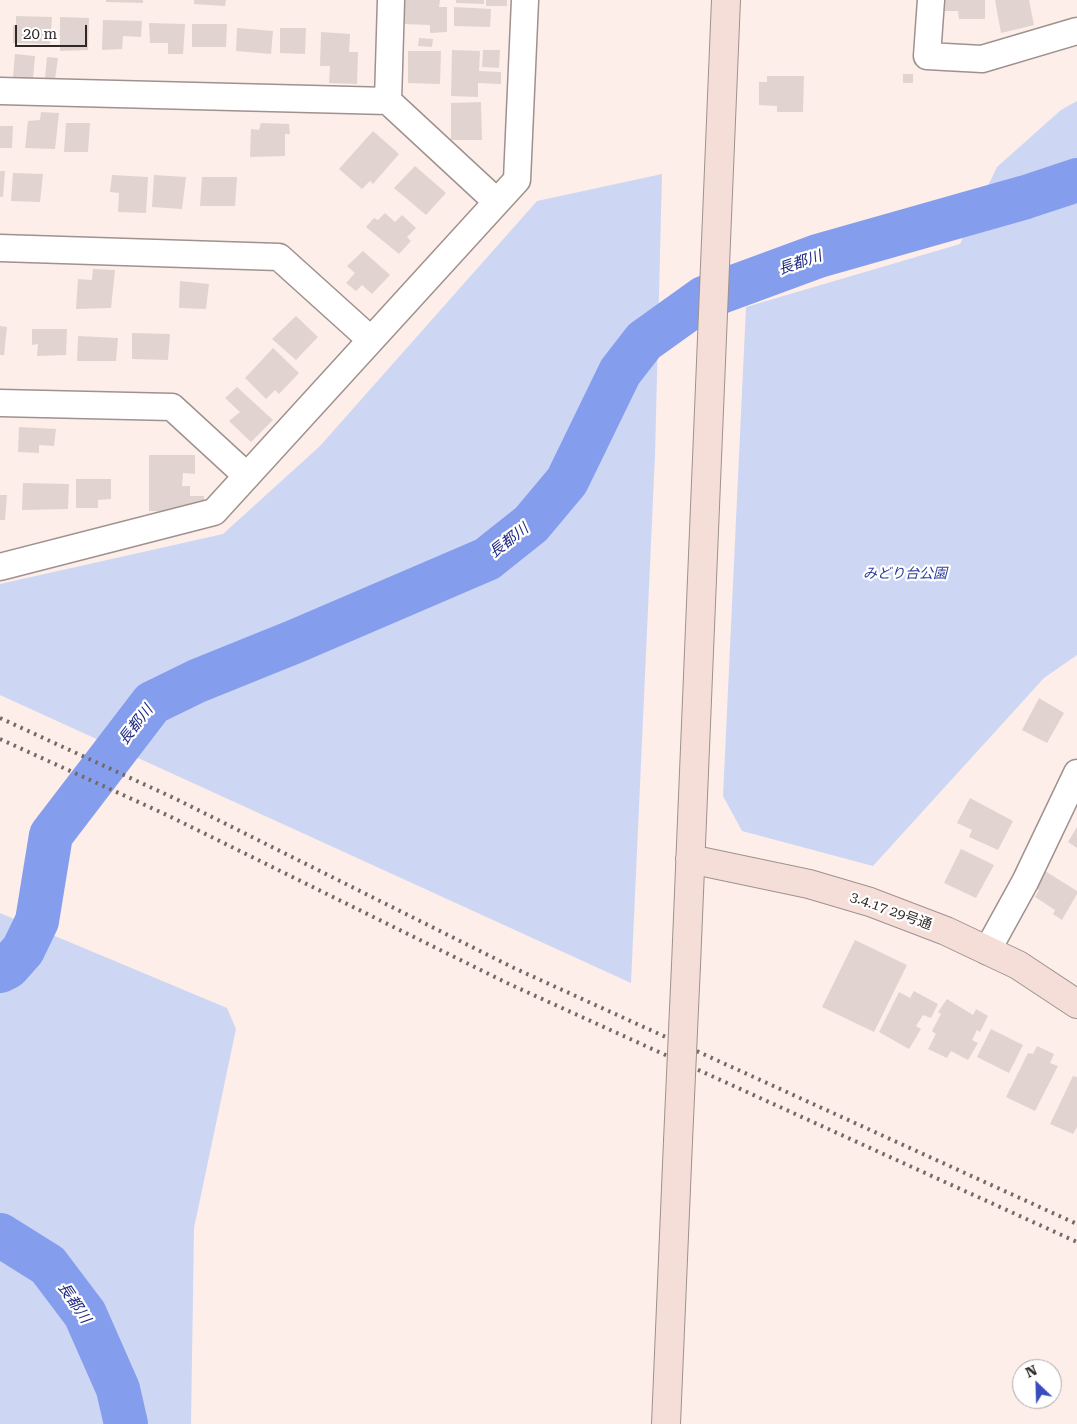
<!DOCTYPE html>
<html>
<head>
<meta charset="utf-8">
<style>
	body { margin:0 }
	#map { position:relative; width:1077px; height:1424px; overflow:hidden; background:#fdeeea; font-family:"Roboto Serif",serif }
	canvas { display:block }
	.north { position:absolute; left:1012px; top:1359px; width:50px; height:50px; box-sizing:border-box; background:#fff; border:1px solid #aba9a9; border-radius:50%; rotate:336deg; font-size:14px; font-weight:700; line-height:20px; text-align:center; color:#2e2927 }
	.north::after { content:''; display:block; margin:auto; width:18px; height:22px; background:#384cbe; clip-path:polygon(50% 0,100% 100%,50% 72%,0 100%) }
	.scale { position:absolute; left:15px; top:25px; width:72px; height:22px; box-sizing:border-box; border:2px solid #2e2927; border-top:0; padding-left:6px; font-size:15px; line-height:18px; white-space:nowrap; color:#2e2927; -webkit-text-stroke:4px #fff; paint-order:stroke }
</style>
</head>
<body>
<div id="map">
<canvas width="1077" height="1424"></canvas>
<div class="north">N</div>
<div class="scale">20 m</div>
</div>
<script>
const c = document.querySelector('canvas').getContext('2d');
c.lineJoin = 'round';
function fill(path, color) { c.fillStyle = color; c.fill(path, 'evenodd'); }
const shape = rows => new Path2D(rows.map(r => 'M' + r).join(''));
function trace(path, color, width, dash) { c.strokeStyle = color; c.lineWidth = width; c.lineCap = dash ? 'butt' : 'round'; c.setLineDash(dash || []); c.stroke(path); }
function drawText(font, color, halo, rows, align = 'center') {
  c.font = font + ' "Roboto Serif","Noto Sans JP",serif'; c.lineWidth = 4.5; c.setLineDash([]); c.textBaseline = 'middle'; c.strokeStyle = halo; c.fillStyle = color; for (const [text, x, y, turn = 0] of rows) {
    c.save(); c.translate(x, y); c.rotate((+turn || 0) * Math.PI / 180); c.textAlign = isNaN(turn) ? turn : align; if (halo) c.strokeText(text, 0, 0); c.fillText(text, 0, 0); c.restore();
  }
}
fill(shape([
	[1077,101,1077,655,1044,678,873,866,742,831,723,796,746,307,960,244,997,167,1061,110],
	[662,174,655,455,631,983,0,695,0,584,223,534,320,446,537,201],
	[0,913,227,1008,236,1029,194,1228,191,1424,0,1424]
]), '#cdd7f4');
trace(shape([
	[0,971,8,967,23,950,37,921,51,835,152,703,197,681,296,641,487,559,531,524,567,481,620,372,644,341,704,298,818,256,1026,197,1077,180],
	[0,1235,48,1265,85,1314,118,1389,126,1424]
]), '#859ded', 44);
fill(shape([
	[106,0,143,0,143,3,106,2],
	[194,0,226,0,225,6,194,4],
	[398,0,440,0,439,7,447,7,447,32,430,33,430,25,403,24],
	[456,0,484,0,484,4,456,3],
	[486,0,507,0,507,6,486,6],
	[942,0,985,0,985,19,959,19,958,11,942,11],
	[995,0,1029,0,1034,25,1001,33],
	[454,7,491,9,490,27,454,26],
	[16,16,52,17,50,44,13,43,13,25,16,25],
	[60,17,89,18,88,50,60,51],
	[103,20,142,21,141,37,123,36,122,49,102,50],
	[149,23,185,24,183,54,168,54,168,43,150,43],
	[192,24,227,24,226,47,192,47],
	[237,28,273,31,271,54,236,51],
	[280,28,306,28,305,54,280,53],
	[321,32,350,34,349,52,358,52,357,84,329,83,330,66,320,66],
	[419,38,433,39,432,47,418,46],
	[452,50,480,51,479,71,501,72,501,84,478,83,478,97,451,96],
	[483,50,500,50,499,68,482,67],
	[408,51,441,51,440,84,408,83],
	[15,54,35,56,33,79,13,77],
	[47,57,58,58,55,79,45,78],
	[903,74,913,74,913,83,903,83],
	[767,76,804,76,803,112,777,112,777,106,759,105,759,82,767,82],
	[481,102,482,140,451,140,451,103],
	[41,112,59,113,55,149,25,148,28,121,40,120],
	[66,123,90,123,88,152,64,152],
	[261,123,289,124,290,134,285,134,285,156,250,157,251,129,259,130],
	[0,126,13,126,12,148,0,148],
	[373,131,399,154,373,184,370,181,362,189,339,169],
	[415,166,446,193,426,215,394,188],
	[0,171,5,171,3,197,0,197],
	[13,173,43,174,40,202,11,201],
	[112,175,148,177,146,213,118,212,119,193,110,192],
	[154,175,186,177,182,209,152,207],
	[202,177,237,177,235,206,200,206],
	[385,213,395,222,402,215,416,228,407,237,411,241,399,254,366,227,374,218,378,220],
	[363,251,390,275,372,294,362,285,356,291,346,283,355,273,347,266],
	[93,269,115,270,111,308,76,309,78,279,92,280],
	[180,281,209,284,206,309,179,308],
	[296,316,318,337,296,360,272,339],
	[0,326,7,327,4,355,0,355],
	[32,329,67,329,66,355,37,356,38,344,32,345],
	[132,333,170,334,168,360,132,359],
	[78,336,118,338,116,361,77,361],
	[273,348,299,373,279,394,275,390,266,399,245,378],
	[237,387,273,420,251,442,229,421,240,412,225,398],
	[19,427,56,429,54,446,39,445,39,453,18,452],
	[149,455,195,455,195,474,183,473,182,486,190,486,190,496,204,496,204,507,187,512,149,511],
	[76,479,111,479,111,499,98,500,98,508,76,508],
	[23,483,69,484,68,509,22,510],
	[0,495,7,495,5,520,0,520],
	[1039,698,1064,713,1047,743,1022,730],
	[970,798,1013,821,998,850,969,837,972,830,957,823],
	[1077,827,1077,848,1068,842],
	[961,849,994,865,976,898,944,883],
	[1045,871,1077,891,1077,894,1062,920,1053,914,1055,910,1035,897,1039,890,1035,888],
	[855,940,907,965,874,1032,822,1007],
	[914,991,938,1004,931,1018,923,1015,916,1026,921,1029,909,1049,879,1032,899,992,910,998],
	[947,999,973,1015,976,1009,988,1016,980,1032,977,1030,972,1040,978,1043,968,1060,951,1051,947,1058,928,1049,936,1034,932,1031,941,1014,938,1012],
	[991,1029,1023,1045,1009,1073,977,1057],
	[1037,1046,1054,1054,1050,1063,1058,1066,1035,1111,1006,1097,1028,1053,1033,1054],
	[1073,1076,1077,1077,1077,1127,1073,1134,1050,1124]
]), '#e1d3cf');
const street = shape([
	[931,0,927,56,982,59,1077,31],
	[0,91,388,101,497,202],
	[388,101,391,0],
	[0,248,279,257,371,340],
	[0,403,172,407,247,476],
	[0,567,214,512,517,180,525,0],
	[987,951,1025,882,1077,773]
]);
const secondary = shape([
	[690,859,809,884,870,902,946,931,1018,965,1077,1004],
	[686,965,726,0],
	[666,1424,678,1141]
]);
trace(street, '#9f918e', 29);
trace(secondary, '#9f918e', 30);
trace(street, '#fff', 26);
trace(secondary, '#f5ded8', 28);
trace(shape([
	[0,718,176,799,514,968,1077,1224],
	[0,739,167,815,507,983,1077,1242]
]), '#736a68', 4, [2.5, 5]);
const secondaryBridge = shape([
	[678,1141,686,965]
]);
trace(secondaryBridge, '#9f918e', 30, []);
trace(secondaryBridge, '#f5ded8', 28);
drawText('italic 14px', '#2b3c97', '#fff', [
	["みどり台公園",905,574]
]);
drawText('14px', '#2e2927', '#fff', [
	["3.4.17 29号通",891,911,20]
]);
drawText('italic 15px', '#1e2984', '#fff', [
	["長都川",800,263,-19],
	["長都川",509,541,-38],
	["長都川",136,725,-52],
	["長都川",74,1303,56]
]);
</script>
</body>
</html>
